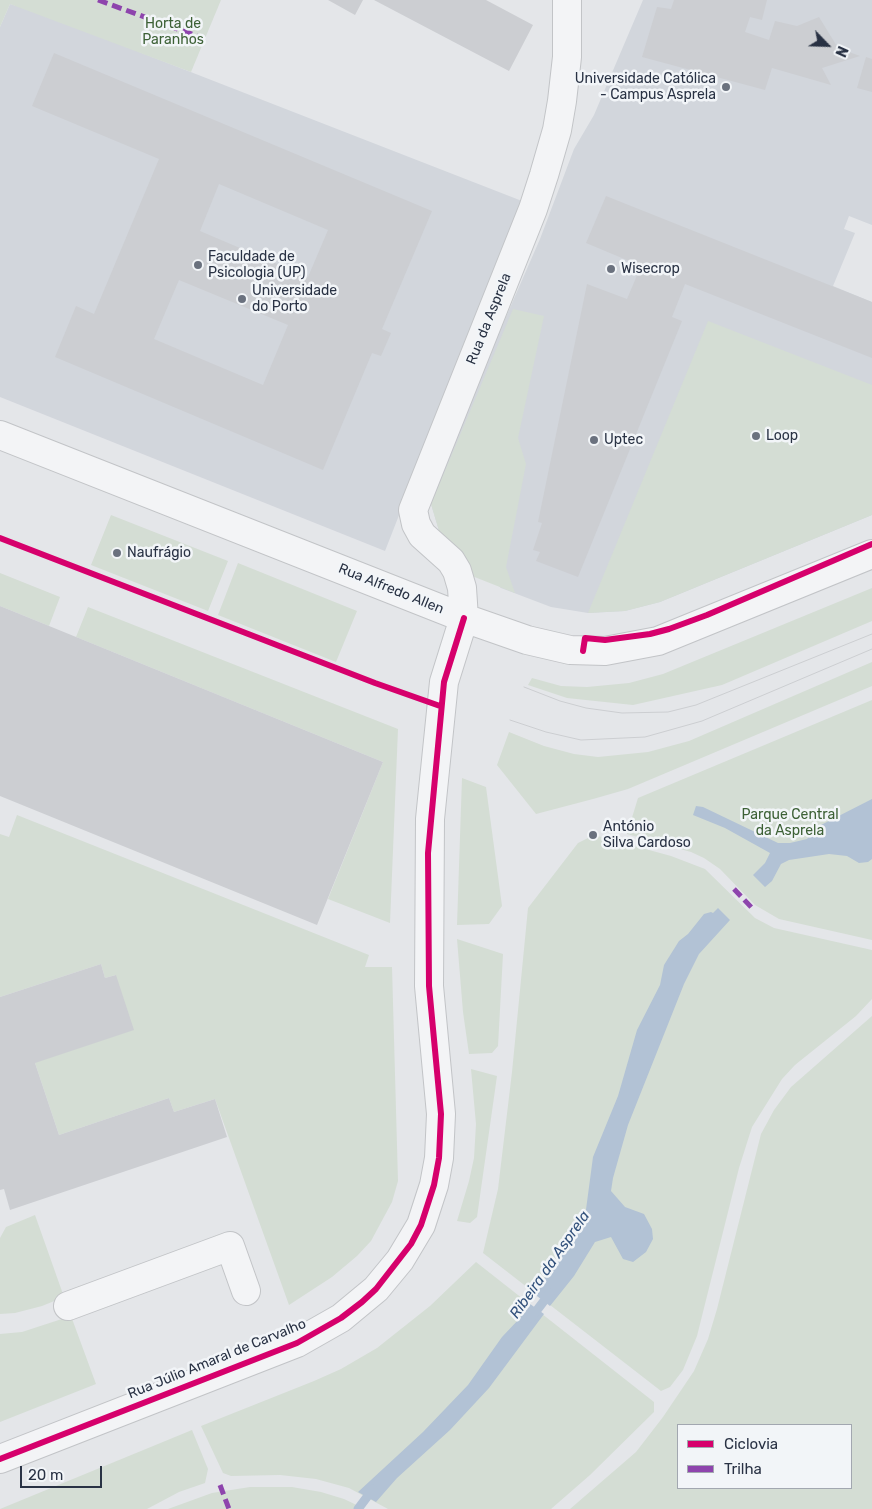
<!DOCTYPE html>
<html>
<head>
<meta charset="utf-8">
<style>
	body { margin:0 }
	#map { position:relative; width:872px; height:1509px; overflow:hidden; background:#e4e6e9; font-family:Rubik,sans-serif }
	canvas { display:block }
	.legend { position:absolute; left:677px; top:1424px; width:175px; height:65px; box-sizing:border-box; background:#f2f5f8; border:1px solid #a2a7b0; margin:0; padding:6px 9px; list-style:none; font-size:15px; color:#293244 }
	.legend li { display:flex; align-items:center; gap:10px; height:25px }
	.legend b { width:25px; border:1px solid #a2a7b0 }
	.north { position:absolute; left:802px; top:20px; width:50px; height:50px; -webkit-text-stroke:4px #f2f5f8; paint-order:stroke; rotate:114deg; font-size:14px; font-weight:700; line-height:20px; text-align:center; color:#293244 }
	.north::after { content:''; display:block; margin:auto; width:18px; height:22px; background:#293244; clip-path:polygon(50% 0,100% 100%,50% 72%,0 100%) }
	.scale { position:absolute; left:20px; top:1466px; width:82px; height:22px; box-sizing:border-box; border:2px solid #293244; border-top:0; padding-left:6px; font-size:15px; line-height:18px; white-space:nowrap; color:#293244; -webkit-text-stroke:4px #f2f5f8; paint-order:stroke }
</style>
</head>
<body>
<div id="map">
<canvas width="872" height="1509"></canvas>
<ul class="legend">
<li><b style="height:6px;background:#d6006c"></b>Ciclovia</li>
<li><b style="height:6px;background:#8e44ad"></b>Trilha</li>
</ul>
<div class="north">N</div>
<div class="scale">20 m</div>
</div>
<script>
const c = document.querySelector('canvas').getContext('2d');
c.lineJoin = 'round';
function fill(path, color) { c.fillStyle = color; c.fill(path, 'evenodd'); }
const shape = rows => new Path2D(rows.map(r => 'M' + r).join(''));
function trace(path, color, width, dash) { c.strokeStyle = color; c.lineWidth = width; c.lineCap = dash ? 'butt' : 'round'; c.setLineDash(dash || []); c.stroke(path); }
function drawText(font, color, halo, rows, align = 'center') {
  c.font = font + ' Rubik,sans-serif'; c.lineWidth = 5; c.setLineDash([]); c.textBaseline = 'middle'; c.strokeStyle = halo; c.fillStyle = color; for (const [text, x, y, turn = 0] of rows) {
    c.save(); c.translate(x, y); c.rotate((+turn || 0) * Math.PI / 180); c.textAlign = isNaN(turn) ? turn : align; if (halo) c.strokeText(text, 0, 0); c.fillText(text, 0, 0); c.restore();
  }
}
fill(shape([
	[643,0,872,0,872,225,849,216,844,229,855,233,833,286,872,302,872,515,660,602,625,611,588,613,551,607,501,588,440,534,431,504,433,484,540,239,574,149,594,115],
	[10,4,34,11,522,201,385,551,0,397,0,27]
]), '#d2d6dc');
fill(shape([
	[0,0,221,0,191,72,10,4,0,27],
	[513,309,544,316,518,438,526,464,506,567,515,593,467,574,440,534,431,504],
	[708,321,872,385,872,515,660,602,625,611,588,613],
	[111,515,228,561,208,611,91,565],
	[238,563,357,611,336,662,218,615],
	[0,573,60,597,49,626,0,606],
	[872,588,872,621,722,685,633,705,567,698,528,685,532,678,561,686,587,687,629,683,663,674],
	[88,607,398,729,390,923,328,899,383,762,76,637],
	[872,662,872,686,628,789,593,799,536,814,497,765,509,732,544,746,574,754,598,757,648,752,689,741],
	[872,700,872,940,779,919,755,905,720,869,704,858,691,852,627,834,638,798],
	[462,778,486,787,502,906,489,924,457,925],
	[17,815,369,955,365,967,392,967,398,1181,392,1202,371,1241,357,1256,332,1277,289,1305,215,1099,174,1112,169,1098,59,1135,35,1063,116,975,105,978,101,964,0,997,0,834,9,837],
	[594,835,671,856,705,869,755,918,774,928,872,950,872,999,856,1016,795,1065,782,1079,752,1127,739,1168,697,1336,683,1370,670,1387,661,1391,483,1253,498,1189,512,1072,528,908,578,843],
	[457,939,503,954,498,1046,492,1053,469,1054,463,1012],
	[872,1016,872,1509,570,1509,636,1452,663,1417,694,1371,708,1339,717,1309,761,1134,774,1110,791,1087],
	[851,1425,851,1488,678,1488,678,1425],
	[471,1069,497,1076,477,1217,470,1223,457,1221,469,1181,474,1158,476,1124],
	[35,1215,64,1297,42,1306,15,1313,0,1314,0,1238,6,1227],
	[476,1262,654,1402,654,1412,590,1475,551,1509,388,1509,349,1488,316,1479,280,1475,231,1476,223,1473,201,1426,314,1381,341,1369,377,1348,430,1306],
	[71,1316,96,1384,0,1422,0,1334,22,1332],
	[192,1430,208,1469,205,1483,179,1492,147,1509,0,1509],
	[250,1487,292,1487,321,1492,344,1499,365,1509,168,1509,212,1493]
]), '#d4ddd4');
fill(shape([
	[872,799,872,859,868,862,859,863,847,856,829,854,789,860,781,864,772,881,765,887,753,875,765,863,770,853,725,828,693,815,696,806,703,807,778,843,790,843,807,839,819,826],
	[718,908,730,920,699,954,684,984,628,1125,613,1178,611,1191,625,1207,644,1214,652,1229,653,1239,646,1252,633,1262,623,1259,611,1237,595,1242,574,1276,550,1306,533,1293,572,1241,585,1217,593,1157,618,1096,637,1030,660,985,664,965,679,941,688,934,704,914,711,912,713,913],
	[526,1301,544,1314,489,1388,450,1430,397,1478,376,1502,358,1492,423,1432,468,1385,502,1337,520,1318]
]), '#b2c2d5');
trace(shape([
	[531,1318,550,1293],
	[358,1509,373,1489]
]), '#b2c2d5', 9);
fill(shape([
	[328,0,363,0,355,15],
	[374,0,486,0,533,25,509,71],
	[674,0,767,0,762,20,750,17,745,32,769,40,775,21,797,26,819,17,838,48,860,56,822,68,831,85,772,68,765,90,642,57,657,7,671,9],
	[54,53,432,211,382,329,391,333,381,356,372,353,323,470,55,357,76,306,94,314,159,159,32,106],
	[219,184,328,230,308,277,200,231],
	[179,280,288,325,263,385,154,339],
	[866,57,872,59,872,92,857,88],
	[606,196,872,302,872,358,685,284,672,317,682,321,578,577,536,561,540,552,533,550,542,523,538,522,587,284,627,299,641,266,586,243],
	[0,606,383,762,317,925,0,796],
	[101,964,105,978,116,975,134,1030,35,1063,59,1135,169,1098,174,1112,215,1099,227,1137,10,1210,4,1189,0,1190,0,997]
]), '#ccced2');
const minor = shape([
	[0,435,464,618,527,640,570,650,605,651,658,641,872,554],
	[68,1306,230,1246,246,1291],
	[0,1459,297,1343,341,1318,376,1289,400,1260,421,1225,434,1185,439,1158,441,1114,429,986,430,819,444,682,464,618,462,588,457,571,451,561,422,535,416,524,413,510,533,209,544,175,557,130,562,101,567,57,567,0]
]);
trace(minor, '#c2c4c7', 30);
trace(minor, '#f3f4f6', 28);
trace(shape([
	[524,687,560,701,586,708,622,713,668,712,696,705,872,634],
	[510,720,546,732,581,740,645,737,702,721,872,649]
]), '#ccced1', 1);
trace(shape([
	[98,0,197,36],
	[734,889,752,908],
	[220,1485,229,1509]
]), '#8e44ad', 5, [10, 5]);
trace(shape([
	[0,538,375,683,440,706],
	[583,651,585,638,605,640,650,634,669,629,707,615,872,544],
	[0,1459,297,1343,341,1318,362,1302,376,1289,411,1244,421,1225,434,1185,439,1158,441,1114,429,986,428,853,444,682,464,618]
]), '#d6006c', 6);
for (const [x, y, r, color] of [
	[726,87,5,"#6a717e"],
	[198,265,5,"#6a717e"],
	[611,269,5,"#6a717e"],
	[242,299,5,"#6a717e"],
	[756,436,5,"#6a717e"],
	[594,440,5,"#6a717e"],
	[117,553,5,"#6a717e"],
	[593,835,5,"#6a717e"]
]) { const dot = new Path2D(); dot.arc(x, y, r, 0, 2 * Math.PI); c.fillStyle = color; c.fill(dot); trace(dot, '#f2f5f8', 2); }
drawText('14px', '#3d6136', '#f2f5f8', [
	["Horta de",173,24],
	["Paranhos",173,40],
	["Parque Central",790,815],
	["da Asprela",790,831]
]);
drawText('14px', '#293244', '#f2f5f8', [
	["Universidade Católica",716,79,"right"],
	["- Campus Asprela",716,95,"right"],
	["Faculdade de",208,257],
	["Psicologia (UP)",208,273],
	["Wisecrop",621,269],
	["Universidade",252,291],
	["do Porto",252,307],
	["Loop",766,436],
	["Uptec",604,440],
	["Naufrágio",127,553],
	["António",603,827],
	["Silva Cardoso",603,843]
], 'left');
drawText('14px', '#293244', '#f2f5f8', [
	["Rua da Asprela",489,319,-68],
	["Rua Alfredo Allen",391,589,22],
	["Rua Júlio Amaral de Carvalho",217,1359,-22]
]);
drawText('italic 15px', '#31507b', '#f2f5f8', [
	["Ribeira da Asprela",550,1265,-55]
]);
</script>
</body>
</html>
